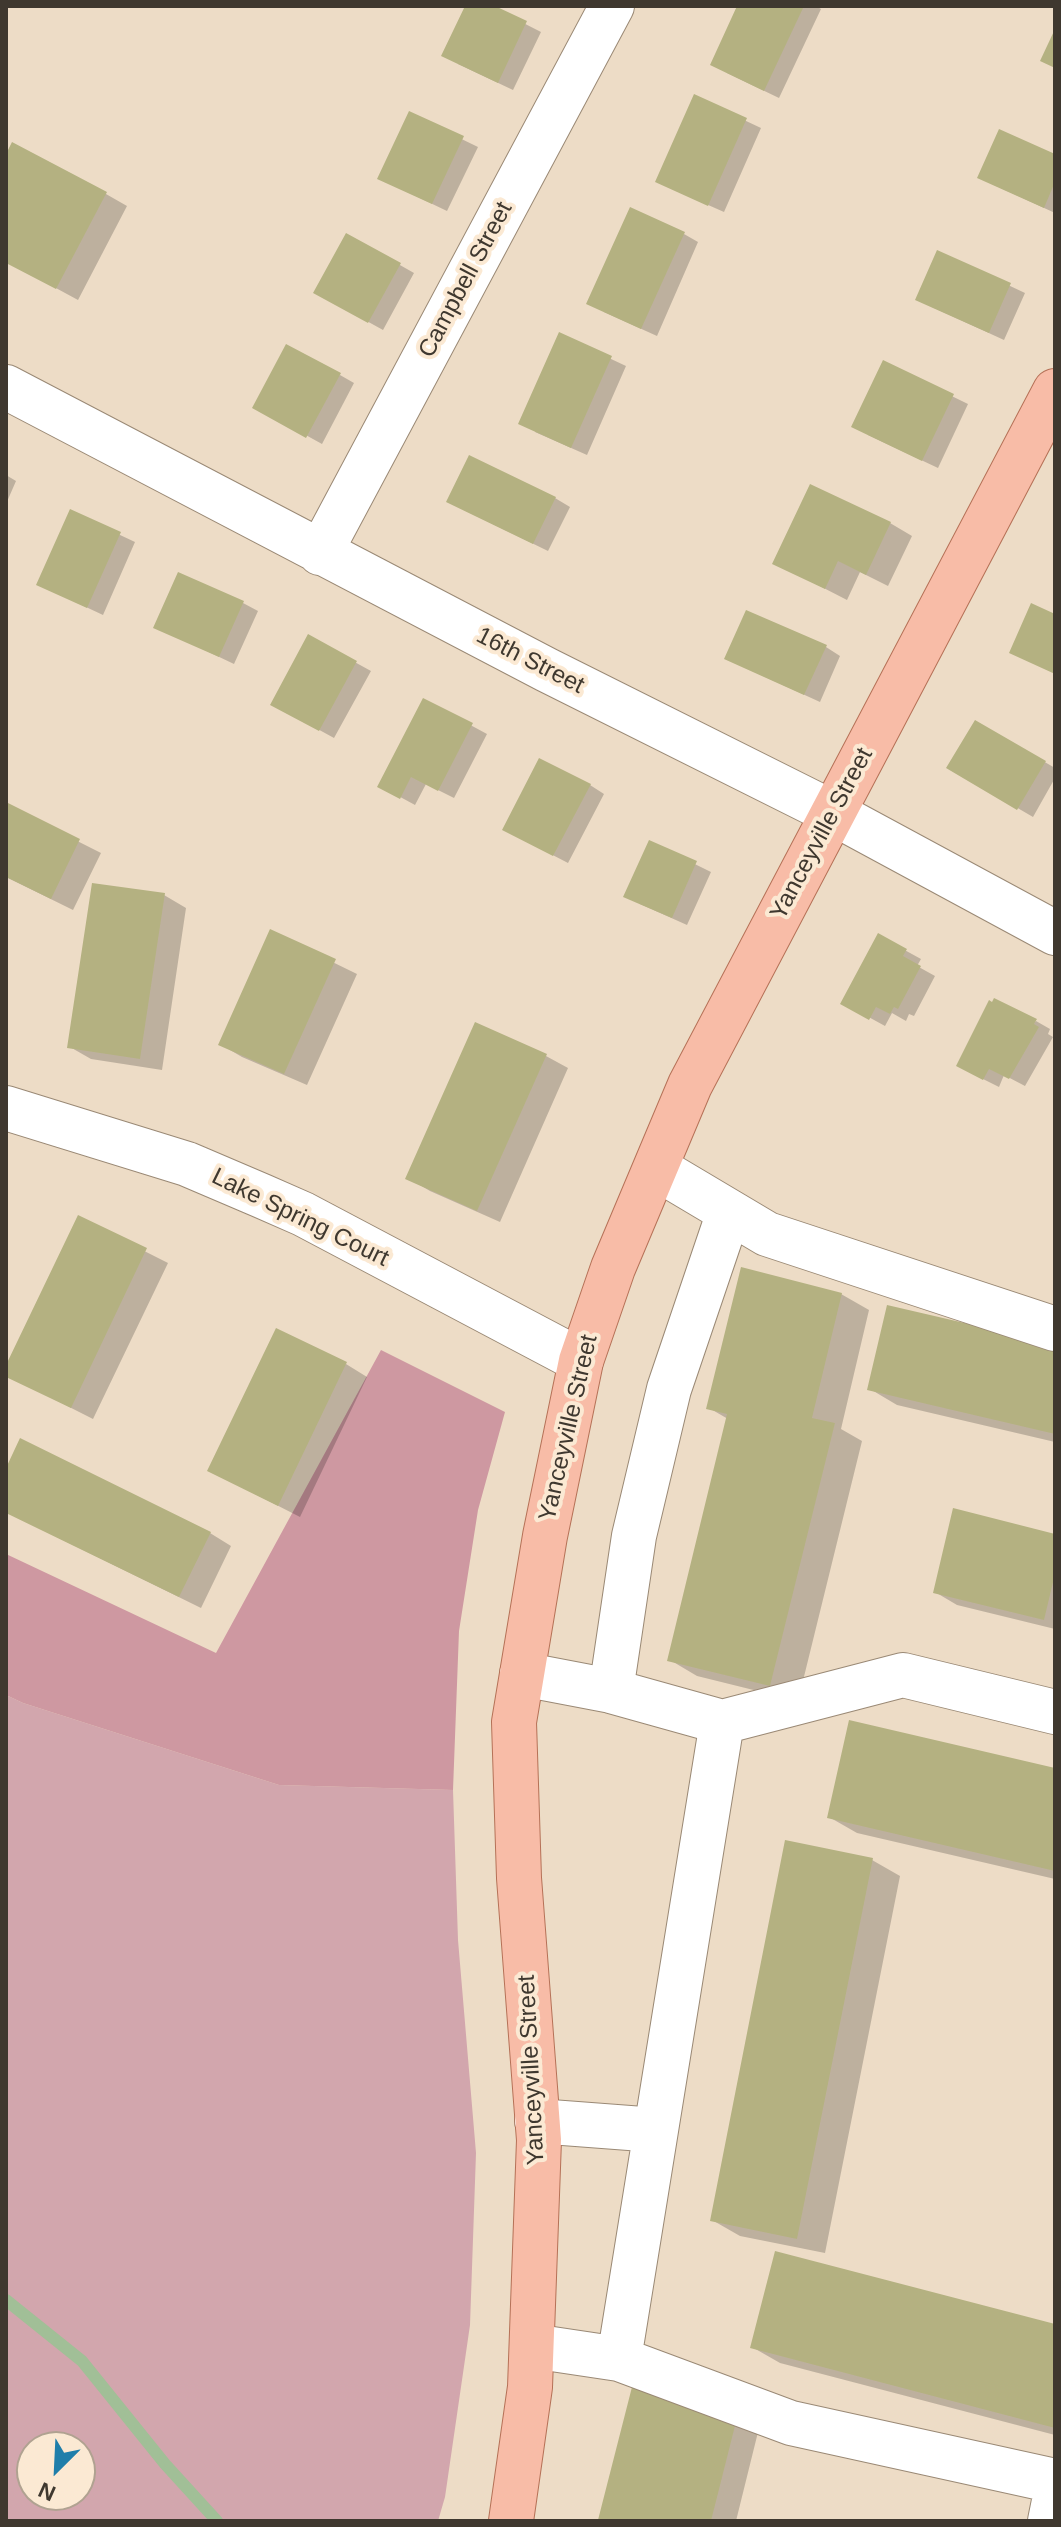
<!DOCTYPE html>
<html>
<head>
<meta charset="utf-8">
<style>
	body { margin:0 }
	#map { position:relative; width:1061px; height:2527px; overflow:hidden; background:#eddcc6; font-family:Arial,sans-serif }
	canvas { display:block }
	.frame { position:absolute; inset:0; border:8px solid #3f382f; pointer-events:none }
	.north { position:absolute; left:16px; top:2431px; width:80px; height:80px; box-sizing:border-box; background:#fbe9d3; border:2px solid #b0a291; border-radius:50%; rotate:204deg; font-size:22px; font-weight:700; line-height:32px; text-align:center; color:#3f382f }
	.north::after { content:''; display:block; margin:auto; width:28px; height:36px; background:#1f7eaa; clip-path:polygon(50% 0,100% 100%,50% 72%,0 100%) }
</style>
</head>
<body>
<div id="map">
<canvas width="1061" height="2527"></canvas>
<div class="frame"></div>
<div class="north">N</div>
</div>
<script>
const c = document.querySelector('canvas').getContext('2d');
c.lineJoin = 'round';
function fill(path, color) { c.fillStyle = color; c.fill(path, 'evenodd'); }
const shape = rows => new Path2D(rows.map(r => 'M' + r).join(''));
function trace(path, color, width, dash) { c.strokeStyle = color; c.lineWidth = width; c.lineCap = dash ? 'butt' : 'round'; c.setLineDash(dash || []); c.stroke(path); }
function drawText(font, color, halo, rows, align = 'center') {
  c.font = font + ' Arial,sans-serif'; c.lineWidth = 8; c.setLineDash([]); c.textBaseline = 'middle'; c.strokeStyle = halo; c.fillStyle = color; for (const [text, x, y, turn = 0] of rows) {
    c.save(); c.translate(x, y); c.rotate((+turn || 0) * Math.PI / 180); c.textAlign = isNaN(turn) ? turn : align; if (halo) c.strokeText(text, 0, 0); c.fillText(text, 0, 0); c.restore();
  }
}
fill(shape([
	[6,1695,23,1703,279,1785,453,1790,458,1940,476,2153,470,2325,445,2497,438,2521,6,2521],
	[32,2447,80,2447,80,2495,32,2495]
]), '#d2a6ad');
fill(shape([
	[381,1350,505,1412,478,1510,459,1631,453,1790,279,1785,23,1703,6,1695,6,1554,216,1653]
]), '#ce98a1');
fill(shape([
	[467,6,490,6,541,32,513,90,458,64],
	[739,6,816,6,821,9,779,98,727,73],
	[695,97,761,128,724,212,672,189],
	[410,114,478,147,447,211,380,179],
	[1055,156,1055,213,979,178],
	[6,158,106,194,127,206,78,300,6,261],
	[684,234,698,242,657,336,604,312],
	[347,235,414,273,383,330,316,293],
	[938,252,1025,293,1004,340,932,307],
	[560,335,626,366,587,455,535,432],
	[884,363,968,404,938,468,868,435],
	[340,375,354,383,322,444,255,407],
	[6,475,16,481,6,504],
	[555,498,570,507,548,551,464,510],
	[71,512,135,542,103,615,39,585],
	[890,523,912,536,888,586,860,572,847,600,775,563],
	[243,603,258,611,234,664,156,627],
	[309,637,371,671,334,738,272,704],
	[826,647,840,656,820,702,726,659],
	[424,700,487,734,454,798,426,784,415,805,380,786],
	[976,722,1055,768,1055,778,1033,817,949,768],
	[590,785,604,794,568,863,520,838],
	[6,805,101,853,73,910,6,877],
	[650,842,711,872,687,925,640,904],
	[164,895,186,908,162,1070,91,1059,70,1047],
	[271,932,357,974,307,1085,242,1057,220,1044],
	[879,936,921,959,917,966,935,976,914,1016,909,1014,906,1021,892,1013,885,1026,843,1003],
	[1036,1021,1050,1029,1048,1034,1053,1037,1025,1086,1004,1075,999,1087,973,1074],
	[476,1025,546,1056,568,1068,500,1222,430,1191,408,1178],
	[79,1218,168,1263,93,1419,6,1375,6,1369],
	[841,1294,869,1310,841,1429,862,1441,798,1701,697,1676,670,1660,728,1419,709,1408],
	[1055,1346,1055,1442,897,1405,870,1389],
	[346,1364,367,1377,300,1517,210,1471],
	[6,1472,210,1533,231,1546,201,1608,6,1512],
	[1055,1536,1055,1629,957,1605,935,1592],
	[1055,1770,1055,1879,857,1833,829,1817],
	[872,1860,900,1876,825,2253,740,2236,712,2220],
	[1055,2326,1055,2435,780,2363,752,2347],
	[738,2416,759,2428,736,2521,604,2521,601,2519]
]), '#0003');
trace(shape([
	[6,2300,82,2361,165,2464,217,2521]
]), '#a1bf97', 12);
fill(shape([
	[465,6,495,6,527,21,498,83,441,56],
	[737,6,804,6,764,91,710,65],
	[1055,29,1055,68,1040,61],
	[694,94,747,118,708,206,655,182],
	[409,111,464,136,432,204,377,179],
	[999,129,1055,154,1055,182,1044,208,977,178],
	[12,142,107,192,56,289,6,263,6,154],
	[630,207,685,232,641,329,586,304],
	[346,233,401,263,368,323,313,293],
	[937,250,1011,283,989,333,915,300],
	[559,332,612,356,571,448,518,424],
	[286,344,341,373,306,438,252,408],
	[883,360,954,394,922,461,851,427],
	[469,455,556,497,533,544,446,502],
	[810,484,891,522,866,575,838,561,825,589,772,564],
	[70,509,121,532,87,608,36,585],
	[178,572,244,601,219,657,153,628],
	[1031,603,1055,614,1055,674,1009,653],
	[746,610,827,645,804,695,724,659],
	[308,634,357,661,319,731,270,705],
	[423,698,473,723,438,791,411,777,400,799,377,787],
	[975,720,1046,761,1017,810,946,768],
	[539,758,591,784,553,856,502,830],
	[6,802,80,839,51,899,6,877],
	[649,840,697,861,672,918,623,897],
	[92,883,165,893,140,1059,67,1048],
	[270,929,336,959,284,1074,218,1045],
	[878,933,907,949,903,956,921,966,898,1009,894,1007,890,1014,876,1007,869,1020,840,1004],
	[994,998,1037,1019,1034,1024,1039,1027,1009,1079,989,1069,983,1080,956,1066,989,1000,992,1002],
	[475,1022,547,1054,477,1211,405,1179],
	[78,1215,147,1248,71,1408,6,1377,6,1365],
	[741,1267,842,1293,812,1418,835,1423,770,1686,667,1661,727,1414,706,1409],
	[887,1305,1055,1344,1055,1434,867,1390],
	[276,1328,347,1362,278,1506,207,1471],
	[20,1438,211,1532,179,1597,6,1513,6,1468],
	[953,1508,1055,1534,1055,1574,1044,1620,933,1593],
	[849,1720,1055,1768,1055,1871,827,1818],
	[785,1840,873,1858,797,2239,710,2221],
	[775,2251,1055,2324,1055,2428,750,2348],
	[632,2387,738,2414,711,2521,598,2520]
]), '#b4b181');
const minor = shape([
	[6,387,547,670,833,813,1055,933],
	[320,553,612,6],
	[6,1108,187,1164,262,1196,303,1214,581,1361],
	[656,1168,767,1234,1055,1329],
	[522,1674,611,1691,722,1722,619,2359,532,2346],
	[611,1691,634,1536,669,1389,729,1212],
	[722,1722,903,1675,1055,1712],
	[537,2121,656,2130],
	[619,2359,791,2423,1055,2481],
	[1050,2521,1055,2496]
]);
const major = shape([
	[511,2521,530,2387,539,2140,519,1878,514,1722,545,1536,581,1361,613,1268,690,1085,1055,391]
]);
trace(minor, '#9a8975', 46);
trace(major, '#b57157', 46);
trace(minor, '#fff', 44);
trace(major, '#f8bca7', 44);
drawText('24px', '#3f382f', '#fbe9d3', [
	["Campbell Street",466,280,-62],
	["16th Street",530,661,27],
	["Yanceyville Street",822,834,-62],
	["Lake Spring Court",300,1218,26],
	["Yanceyville Street",569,1428,-77],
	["Yanceyville Street",532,2070,-93]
]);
</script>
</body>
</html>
